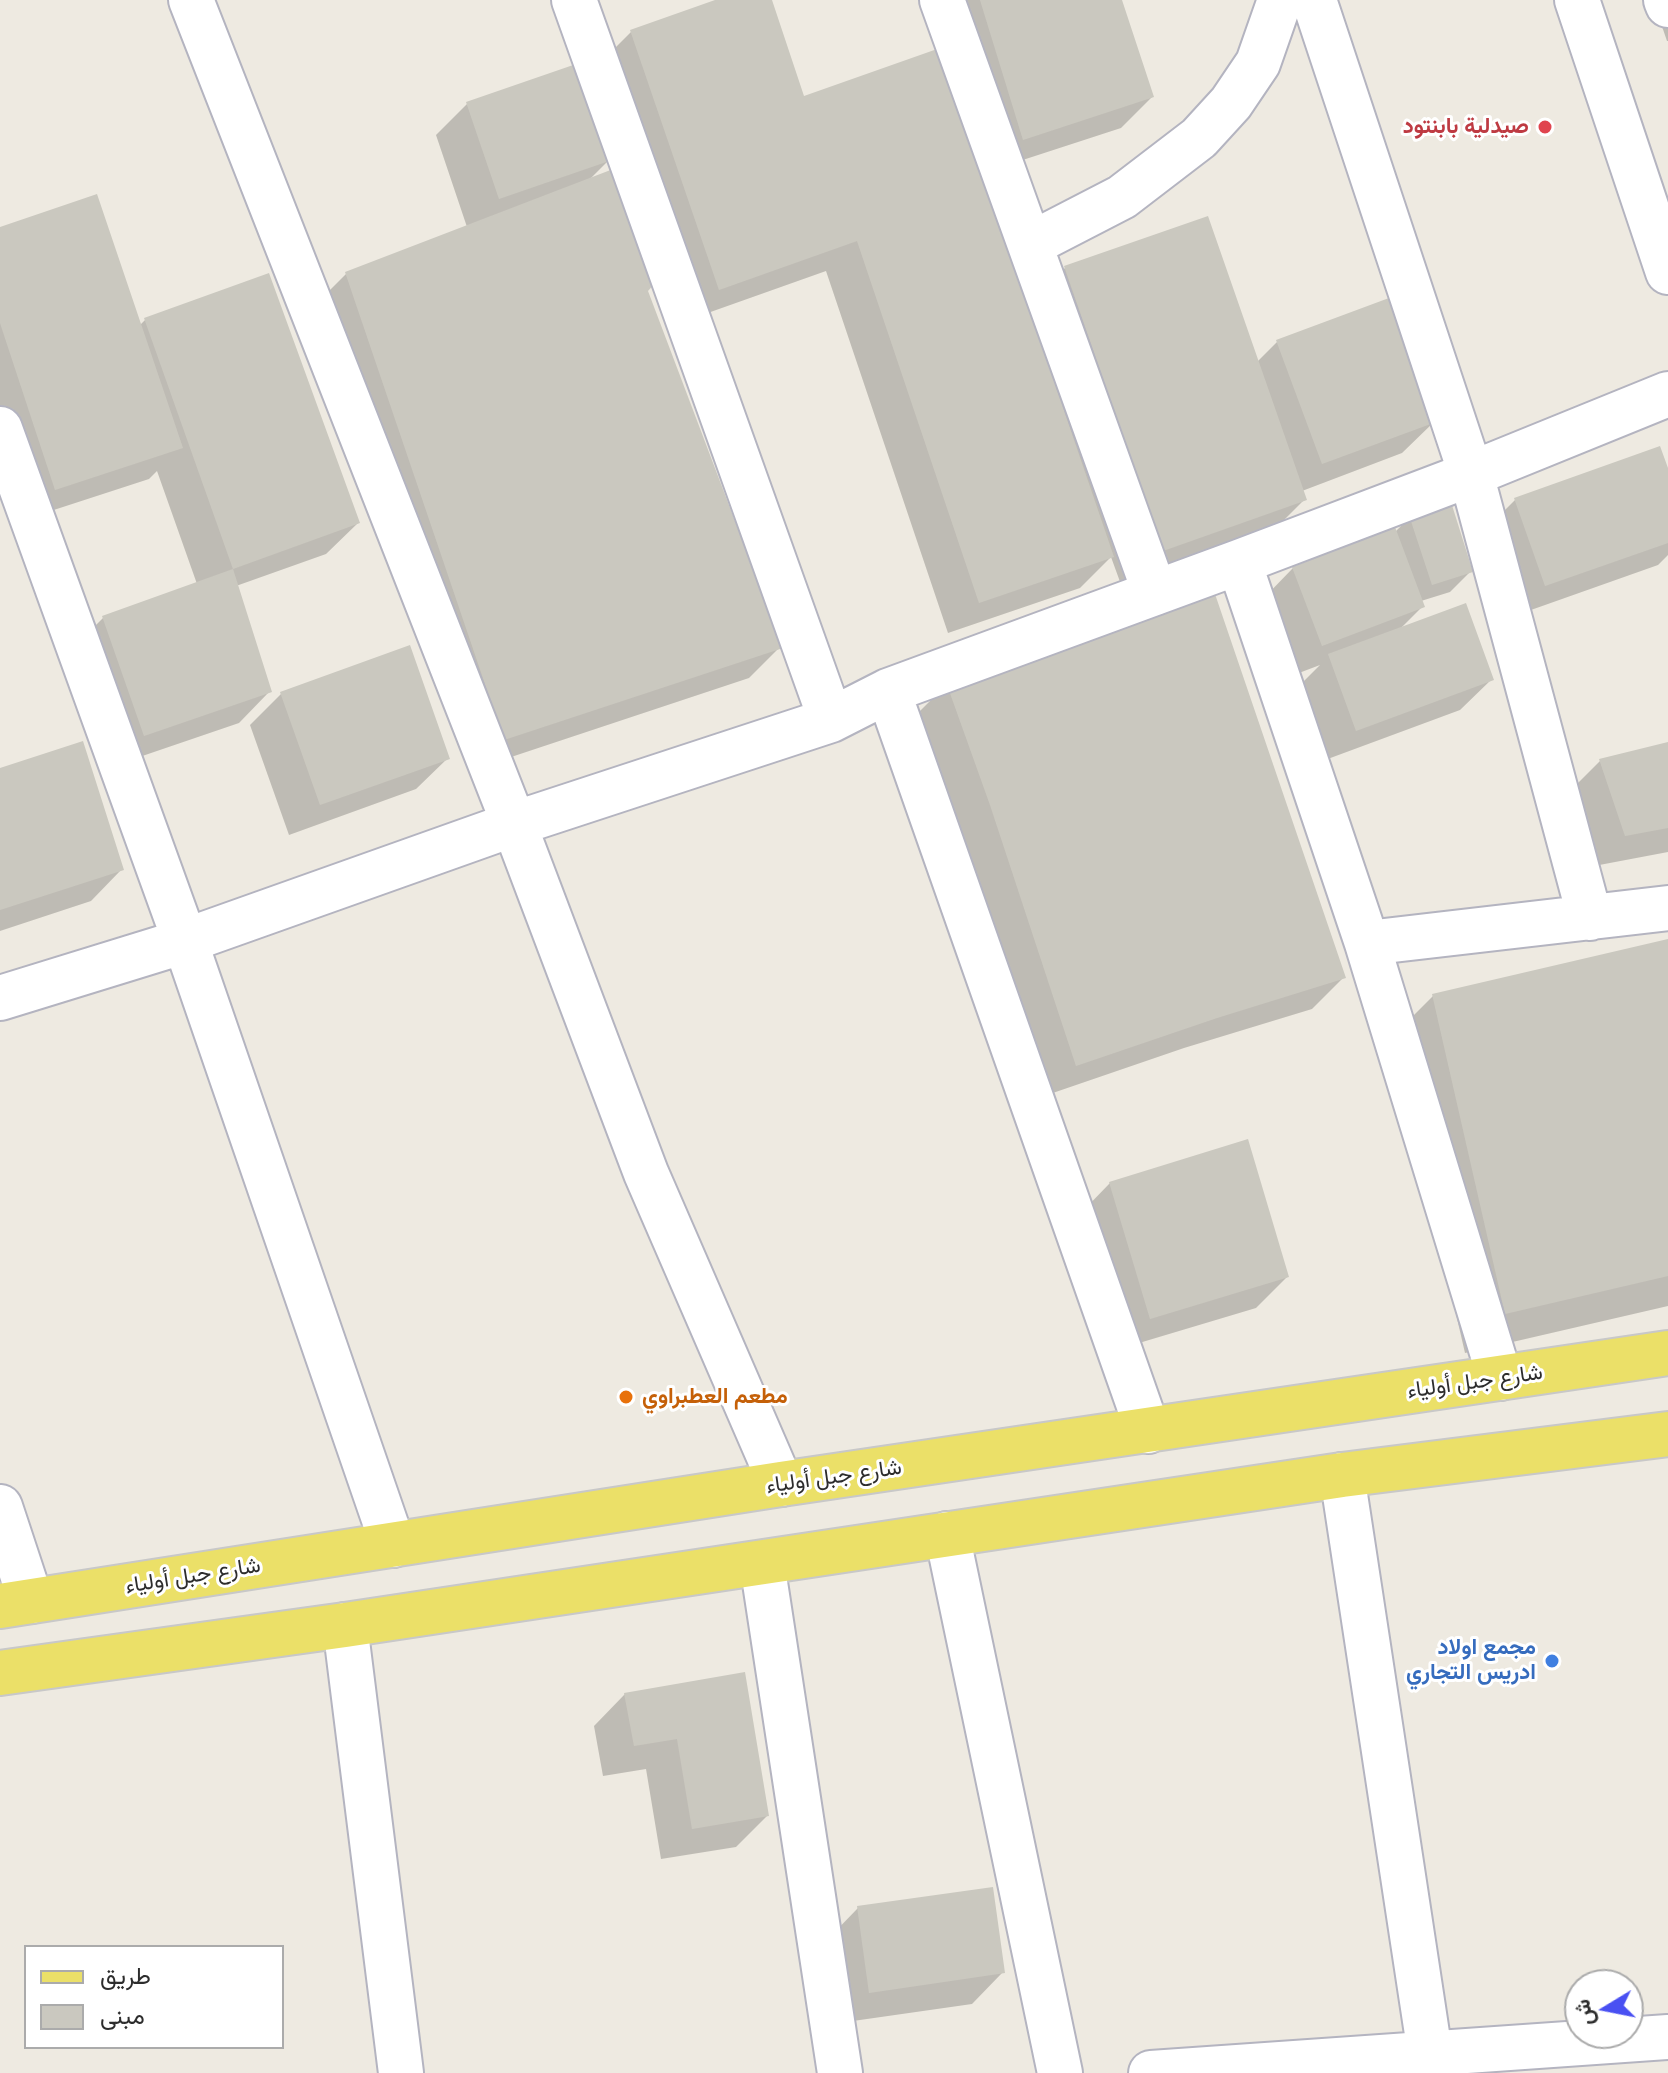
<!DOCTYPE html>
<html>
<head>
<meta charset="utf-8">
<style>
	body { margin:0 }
	#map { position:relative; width:1668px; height:2073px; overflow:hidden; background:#eeeae1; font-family:"Noto Sans",Vazirmatn,sans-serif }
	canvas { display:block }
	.legend { position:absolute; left:24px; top:1945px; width:260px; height:104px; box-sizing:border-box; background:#fff; border:2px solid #ababab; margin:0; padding:10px 14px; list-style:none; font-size:24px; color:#2d2d2d }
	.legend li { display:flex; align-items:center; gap:16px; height:40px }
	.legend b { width:40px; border:2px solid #ababab }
	.north { position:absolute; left:1564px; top:1969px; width:80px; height:80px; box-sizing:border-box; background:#fff; border:2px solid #ababab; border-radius:50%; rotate:260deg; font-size:22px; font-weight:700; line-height:32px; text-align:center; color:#2d2d2d }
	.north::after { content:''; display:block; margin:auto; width:28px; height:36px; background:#4950f2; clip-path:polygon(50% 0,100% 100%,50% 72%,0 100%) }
</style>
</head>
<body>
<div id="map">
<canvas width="1668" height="2073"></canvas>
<ul class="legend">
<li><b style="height:10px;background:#ebe068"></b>طريق</li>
<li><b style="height:22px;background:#cac8bf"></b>مبنى</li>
</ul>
<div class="north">ش</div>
</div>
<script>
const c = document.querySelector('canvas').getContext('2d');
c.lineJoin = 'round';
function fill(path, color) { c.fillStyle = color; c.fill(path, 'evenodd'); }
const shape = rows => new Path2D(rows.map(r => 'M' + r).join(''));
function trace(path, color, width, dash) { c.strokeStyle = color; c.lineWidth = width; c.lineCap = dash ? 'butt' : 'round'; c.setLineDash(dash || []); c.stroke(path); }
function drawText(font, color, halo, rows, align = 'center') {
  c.font = font + ' "Noto Sans",Vazirmatn,sans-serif'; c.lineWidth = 6; c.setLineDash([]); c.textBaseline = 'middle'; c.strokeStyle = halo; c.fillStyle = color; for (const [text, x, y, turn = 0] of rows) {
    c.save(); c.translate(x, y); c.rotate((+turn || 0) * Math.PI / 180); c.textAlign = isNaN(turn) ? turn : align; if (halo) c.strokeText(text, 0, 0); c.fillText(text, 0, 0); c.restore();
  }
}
fill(shape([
	[721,0,770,0,803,99,1026,307,1065,268,1257,362,1277,342,1434,422,1402,453,1302,491,1305,499,1264,540,1123,590,1111,557,1080,588,948,633,826,271,688,320,600,63,631,32],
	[937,0,1121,0,1152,97,1121,128,992,170],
	[1653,0,1668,0,1668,41,1667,41],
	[467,104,610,159,589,180,646,291,780,647,749,678,472,770,315,305,346,274,467,227,436,135],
	[0,230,139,326,146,319,358,523,326,554,236,586,270,691,239,723,113,766,72,649,103,618,197,584,157,471,149,479,23,520,0,449],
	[1668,474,1668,555,1658,565,1514,616,1484,531,1515,500],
	[1410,517,1471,571,1450,592,1421,601,1423,606,1399,630,1492,679,1460,710,1325,760,1298,687,1320,665,1291,676,1262,600,1293,568,1395,532],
	[947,684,1343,978,1312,1009,1184,1048,1044,1096,916,715],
	[281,694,448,758,416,789,289,835,250,725],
	[1668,744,1668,852,1594,866,1569,792,1600,761],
	[0,770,122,869,91,901,0,931],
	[1668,941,1668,1306,1465,1353,1392,1037,1433,996],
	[1110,1183,1287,1277,1256,1308,1119,1349,1079,1215],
	[625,1694,767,1816,736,1847,661,1859,646,1769,603,1776,594,1726],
	[858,1908,1003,1972,972,2004,839,2023,827,1940]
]), '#0003');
fill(shape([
	[715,0,772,0,804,96,940,48,1114,557,979,603,857,241,719,290,630,30],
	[980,0,1122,0,1154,97,1023,140],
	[579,63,612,160,499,199,466,102],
	[621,166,662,275,648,291,783,648,504,740,345,272],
	[97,194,183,448,55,490,0,323,0,227],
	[1208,216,1307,500,1163,551,1064,266],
	[269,273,360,523,233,569,144,318],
	[1389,298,1436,422,1322,464,1276,340],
	[1660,446,1668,468,1668,543,1545,586,1514,498],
	[1451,502,1473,572,1432,585,1409,515],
	[1395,527,1425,607,1322,646,1292,567],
	[233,569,272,692,144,736,102,616],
	[1215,594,1346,978,1217,1018,1076,1066,990,805,946,682],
	[1466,603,1494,680,1356,731,1328,654],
	[410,645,450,759,320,805,280,692],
	[83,741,124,870,0,910,0,768],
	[1668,742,1668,828,1625,836,1599,759],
	[1668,939,1668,1276,1505,1314,1432,994],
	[1248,1139,1289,1277,1150,1319,1109,1182],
	[745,1672,769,1816,692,1829,677,1739,634,1746,624,1693],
	[993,1887,1005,1973,869,1993,857,1906]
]), '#cac8bf');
const minor = shape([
	[191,0,514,824,646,1173,781,1484],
	[574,0,831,720],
	[942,0,1155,593],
	[1314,0,1471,474,1590,918],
	[1577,0,1668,272],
	[1666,0,1668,5],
	[1031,244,1122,197,1199,138,1231,103,1258,63,1280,0],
	[0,429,185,941,393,1545],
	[1239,562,1367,943,1500,1378],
	[888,691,1148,1431],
	[1367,943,1668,908],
	[0,998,185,941,514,824,831,720,888,691,1239,562,1471,474,1668,394],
	[1342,1475,1433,2073],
	[0,1507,31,1601],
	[947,1534,1060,2073],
	[762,1563,840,2073],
	[345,1625,401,2073],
	[1151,2073,1668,2037]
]);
const major = shape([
	[0,1606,781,1484,1668,1353],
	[0,1673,345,1625,1342,1475,1668,1434]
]);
trace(minor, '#b4b4c0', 48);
trace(major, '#c8c8c8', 48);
trace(minor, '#fff', 44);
trace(major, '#ebe068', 44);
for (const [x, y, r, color] of [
	[1545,127,8,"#e0444e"],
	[626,1397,8,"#e8710a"],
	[1552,1661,8,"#3f7fe0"]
]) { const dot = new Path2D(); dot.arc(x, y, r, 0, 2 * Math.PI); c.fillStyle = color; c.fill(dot); trace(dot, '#fff', 3); }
drawText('bold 22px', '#be3a42', '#fff', [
	["صيدلية بابنتود",1529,127]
], 'right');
drawText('22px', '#2d2d2d', '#fff', [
	["شارع جبل أولياء",1475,1382,-8],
	["شارع جبل أولياء",834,1477,-8],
	["شارع جبل أولياء",193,1576,-9]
]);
drawText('bold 22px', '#c56008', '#fff', [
	["مطعم العطبراوي",642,1397]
], 'left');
drawText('bold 22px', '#366cbe', '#fff', [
	["مجمع اولاد",1536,1648],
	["ادريس التجاري",1536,1673]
], 'right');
</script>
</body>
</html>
